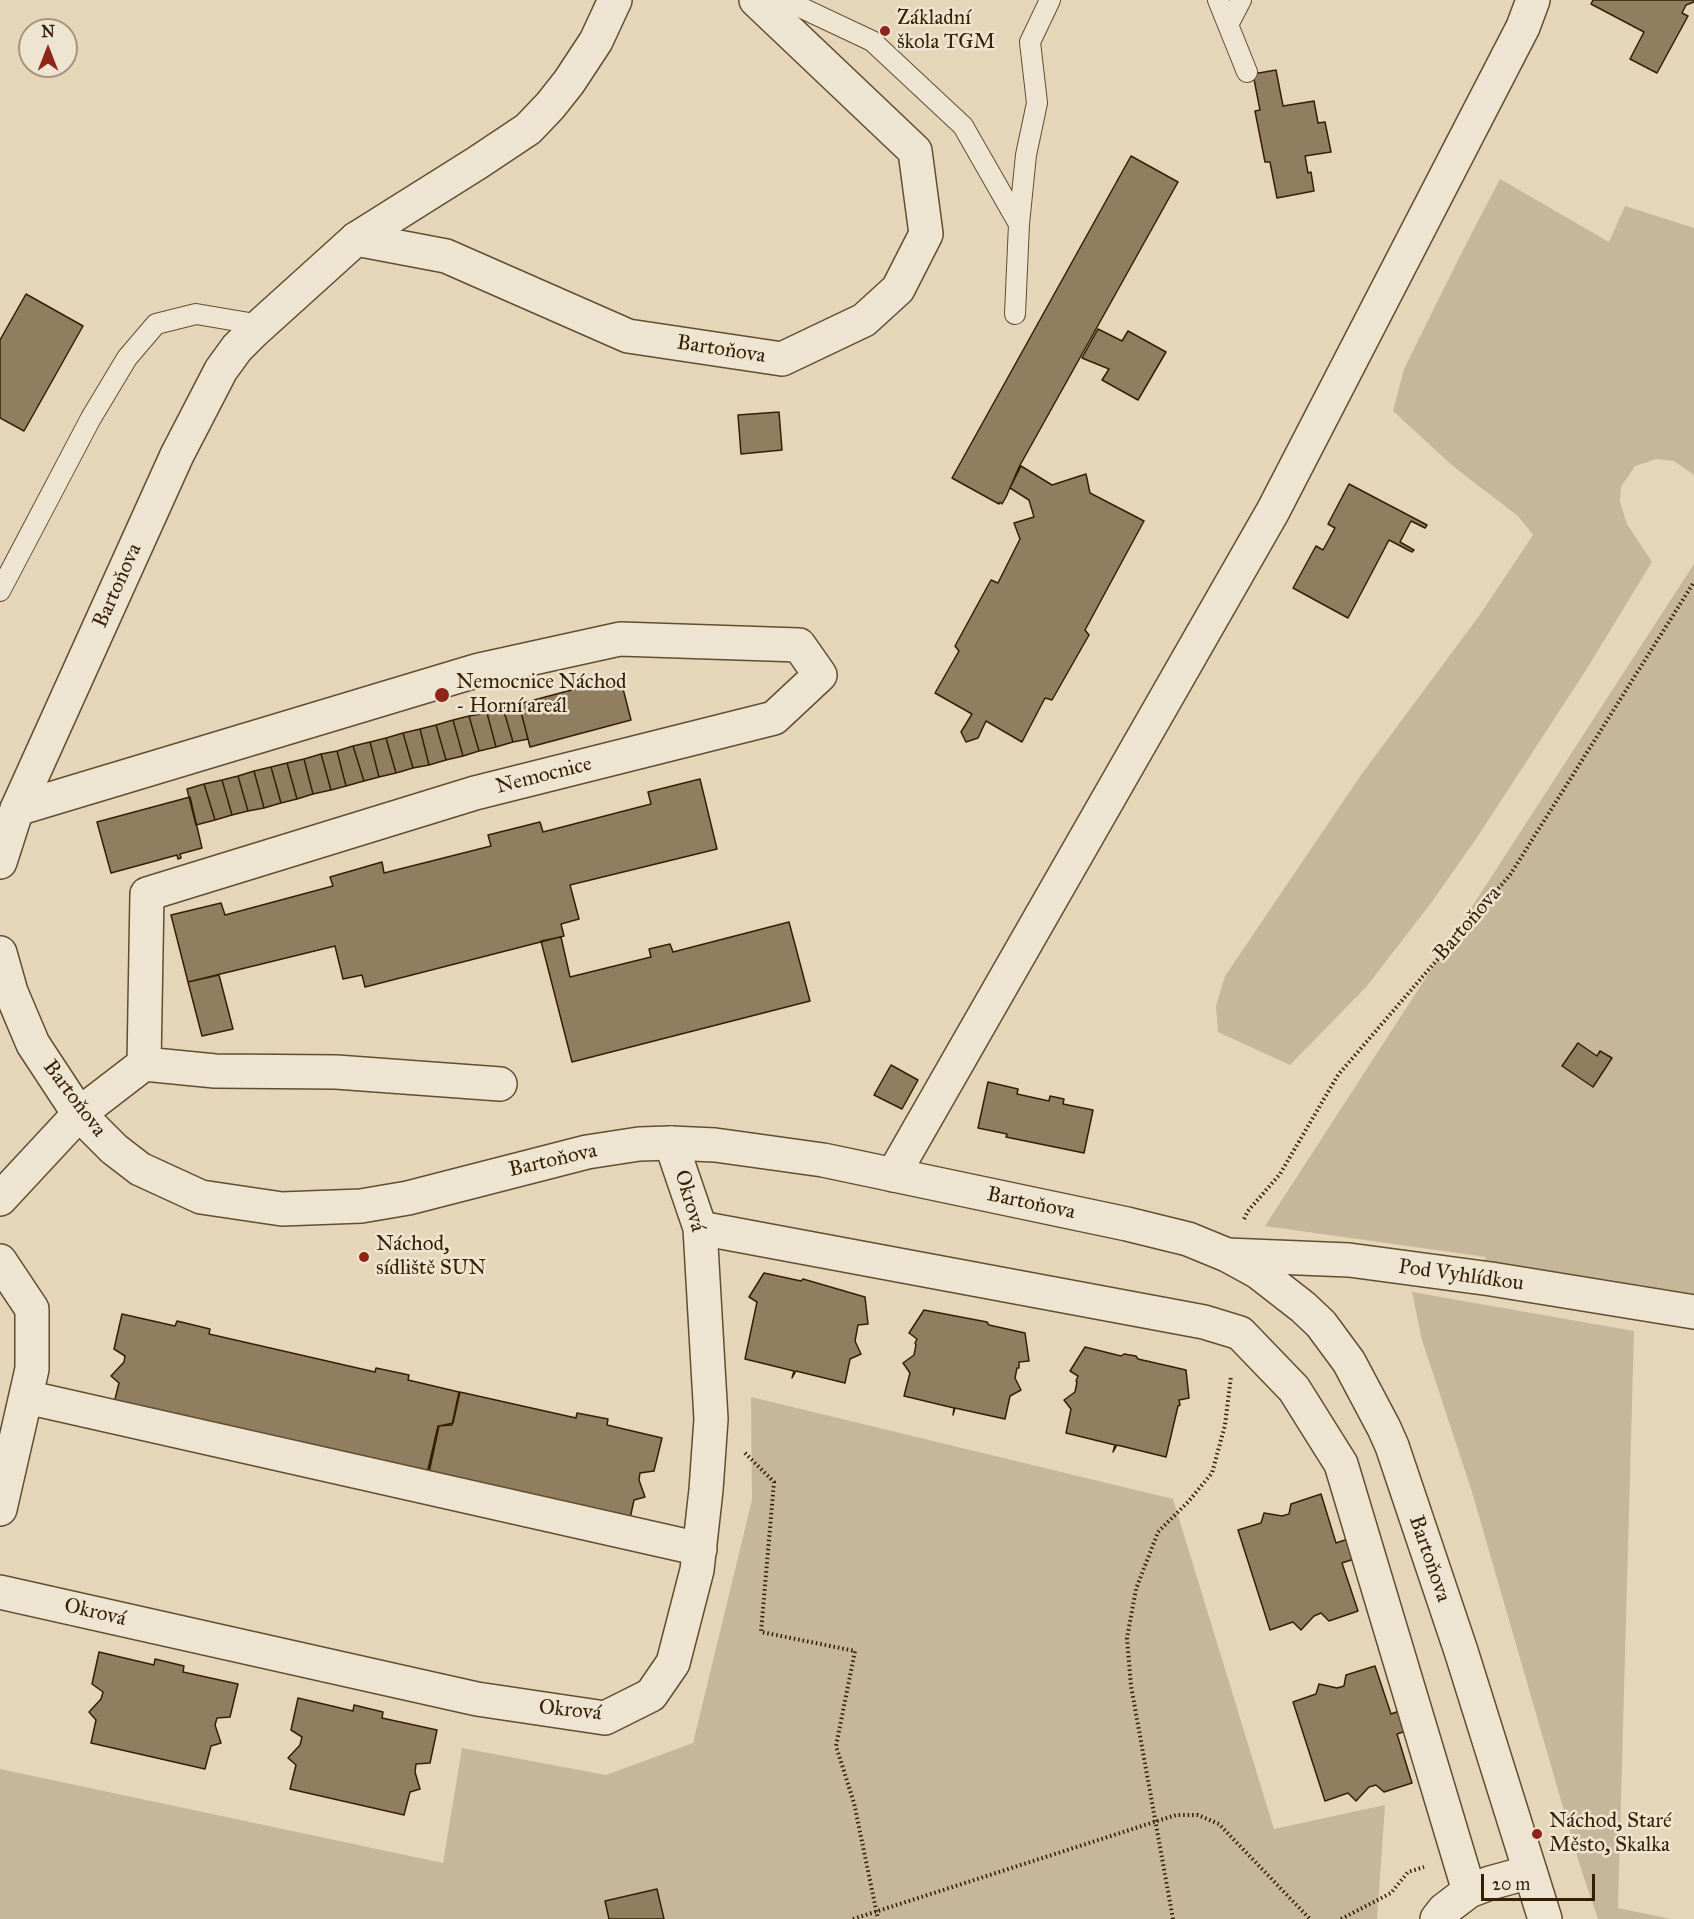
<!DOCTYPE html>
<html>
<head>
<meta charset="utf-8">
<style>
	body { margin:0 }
	#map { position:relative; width:1694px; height:1919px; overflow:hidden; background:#e5d6b9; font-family:"IM FELL Great Primer",serif }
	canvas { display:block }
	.north { position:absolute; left:18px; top:18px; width:60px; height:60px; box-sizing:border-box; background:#eee4d2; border:2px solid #a4957e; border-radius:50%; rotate:0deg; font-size:16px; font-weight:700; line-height:24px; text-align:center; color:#361f00 }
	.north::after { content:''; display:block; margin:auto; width:21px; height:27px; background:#8f2418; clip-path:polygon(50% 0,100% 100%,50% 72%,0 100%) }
	.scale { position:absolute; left:1481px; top:1874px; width:114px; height:27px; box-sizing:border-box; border:3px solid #361f00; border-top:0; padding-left:8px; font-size:18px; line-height:21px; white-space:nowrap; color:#361f00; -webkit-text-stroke:4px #eee4d2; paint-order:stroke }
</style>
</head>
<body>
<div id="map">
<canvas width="1694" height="1919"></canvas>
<div class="north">N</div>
<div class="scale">20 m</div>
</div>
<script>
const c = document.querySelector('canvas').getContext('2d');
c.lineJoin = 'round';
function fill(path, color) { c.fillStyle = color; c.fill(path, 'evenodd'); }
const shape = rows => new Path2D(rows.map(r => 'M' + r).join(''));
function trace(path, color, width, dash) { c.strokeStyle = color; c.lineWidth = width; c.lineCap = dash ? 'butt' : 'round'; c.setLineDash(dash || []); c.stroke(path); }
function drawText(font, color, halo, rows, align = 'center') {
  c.font = font + ' "IM FELL Great Primer",serif'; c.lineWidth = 5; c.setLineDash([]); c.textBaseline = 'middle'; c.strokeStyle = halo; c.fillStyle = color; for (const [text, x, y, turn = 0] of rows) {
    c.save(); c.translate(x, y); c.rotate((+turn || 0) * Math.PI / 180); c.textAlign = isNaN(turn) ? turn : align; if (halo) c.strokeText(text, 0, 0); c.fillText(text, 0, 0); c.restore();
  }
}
fill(shape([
	[1500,179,1609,242,1625,206,1694,228,1694,475,1674,461,1657,459,1635,466,1621,487,1620,502,1627,524,1652,562,1586,670,1478,836,1431,903,1367,986,1290,1065,1218,1032,1216,1006,1225,976,1361,775,1479,616,1533,535,1518,516,1454,467,1393,411,1404,369,1463,250],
	[1694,564,1694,1302,1480,1266,1486,1257,1265,1226],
	[1412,1292,1634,1331,1618,1908,1671,1919,1598,1919,1580,1866,1472,1492,1422,1340],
	[751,1397,1173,1499,1274,1829,1385,1805,1377,1919,0,1919,0,1769,443,1863,462,1748,606,1775,693,1743,752,1500]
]), '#c7b79a');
const building = shape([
	[1593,0,1694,0,1694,2,1686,5,1682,13,1688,16,1657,73,1630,59,1644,32,1591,4,1593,0],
	[1276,70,1283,106,1314,101,1318,123,1325,122,1331,152,1305,156,1308,173,1311,172,1314,191,1277,198,1270,162,1265,162,1255,111,1260,110,1253,74,1276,70],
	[1131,156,1178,182,1019,467,1006,497,1002,504,1000,502,999,504,952,478,1131,156],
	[26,294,83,326,24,431,0,418,0,340,26,294],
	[1098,329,1122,341,1128,331,1166,352,1138,400,1102,380,1109,369,1082,358,1098,329],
	[779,412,782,450,741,454,738,415,779,412],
	[1021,466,1052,485,1086,474,1090,493,1144,521,1085,630,1089,635,1052,700,1045,698,1022,742,986,721,978,738,966,742,961,732,972,714,935,693,959,651,955,646,991,580,998,583,1020,539,1014,523,1034,517,1029,500,1010,488,1021,466],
	[1349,484,1427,525,1425,528,1411,521,1400,542,1414,550,1412,552,1389,540,1348,618,1293,588,1316,546,1323,550,1335,528,1328,524,1349,484],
	[620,677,631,720,530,747,519,704,620,677],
	[519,704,528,739,513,742,503,708,519,704],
	[503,708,513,742,496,747,487,713,503,708],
	[487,713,496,747,479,751,469,716,487,713],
	[469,716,479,751,463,756,453,720,469,716],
	[453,720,463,756,446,760,436,725,453,720],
	[436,725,446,760,429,765,420,729,436,725],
	[420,729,429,765,413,768,403,733,420,729],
	[403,733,413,768,396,773,386,738,403,733],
	[386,738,396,773,379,777,370,742,386,738],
	[370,742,379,777,364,781,353,746,370,742],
	[353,746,364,781,346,786,337,751,353,746],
	[337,751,346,786,331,790,321,754,337,751],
	[321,754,331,790,313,794,304,759,321,754],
	[304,759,313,794,297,799,287,763,304,759],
	[287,763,297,799,281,803,271,767,287,763],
	[271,767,281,803,264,808,254,771,271,767],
	[254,771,264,808,248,811,238,776,254,771],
	[238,776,248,811,232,815,222,780,238,776],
	[700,779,717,849,570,885,579,919,561,924,564,936,365,987,362,975,343,979,335,946,188,982,171,915,221,903,225,915,333,886,330,877,382,862,384,873,491,846,488,835,540,822,543,832,651,804,648,792,700,779],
	[222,780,232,815,215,820,204,784,222,780],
	[204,784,215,820,196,825,187,789,204,784],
	[190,797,202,848,180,854,181,858,178,859,177,855,111,873,97,822,190,797],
	[789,922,810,1001,572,1062,541,941,561,937,570,977,651,957,649,949,670,944,673,952,789,922],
	[219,975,233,1029,202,1036,188,982,219,975],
	[1578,1043,1597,1056,1600,1051,1612,1058,1593,1087,1562,1066,1578,1043],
	[891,1065,918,1080,902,1109,874,1095,891,1065],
	[988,1082,1018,1089,1017,1094,1049,1101,1050,1096,1064,1099,1063,1104,1093,1110,1084,1153,1006,1137,1007,1134,978,1128,988,1082],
	[764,1273,801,1281,803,1279,865,1297,868,1324,858,1325,855,1341,861,1354,850,1359,845,1383,796,1371,792,1378,794,1371,745,1359,757,1302,749,1297,764,1273],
	[924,1310,987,1322,989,1325,1025,1333,1029,1361,1019,1362,1019,1368,1017,1368,1015,1378,1021,1390,1010,1396,1005,1419,955,1408,953,1415,954,1408,904,1396,910,1373,903,1363,914,1355,916,1345,915,1343,917,1339,909,1333,924,1310],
	[122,1314,175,1326,177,1321,210,1329,209,1334,375,1372,376,1368,409,1375,408,1380,459,1392,452,1425,438,1426,426,1478,113,1407,119,1383,111,1376,124,1362,125,1356,114,1349,122,1314],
	[1085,1347,1121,1356,1124,1354,1136,1356,1138,1359,1186,1370,1189,1398,1179,1400,1180,1405,1178,1406,1166,1457,1117,1445,1113,1452,1115,1445,1066,1433,1071,1409,1064,1400,1075,1392,1077,1382,1076,1381,1078,1376,1070,1371,1085,1347],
	[460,1392,576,1418,577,1413,608,1419,607,1425,662,1438,654,1471,640,1473,639,1480,645,1497,634,1500,629,1523,428,1477,439,1426,453,1423,460,1392],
	[1321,1494,1336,1543,1348,1539,1354,1559,1342,1563,1358,1611,1329,1621,1321,1613,1314,1616,1301,1630,1293,1622,1270,1630,1238,1530,1261,1523,1264,1513,1282,1516,1289,1514,1291,1504,1321,1494],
	[99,1652,154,1665,155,1659,184,1666,183,1672,238,1684,230,1717,217,1718,215,1725,221,1743,211,1746,205,1769,91,1743,96,1720,89,1712,101,1699,103,1692,92,1684,99,1652],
	[1375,1666,1391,1714,1402,1710,1409,1730,1397,1734,1412,1783,1384,1792,1376,1785,1369,1787,1356,1801,1348,1793,1325,1801,1293,1702,1316,1694,1319,1684,1337,1688,1344,1686,1346,1675,1375,1666],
	[298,1698,353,1711,354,1705,383,1712,382,1718,437,1730,430,1763,416,1764,415,1772,420,1789,410,1792,404,1815,290,1789,296,1765,288,1758,300,1745,302,1737,291,1730,298,1698],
	[657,1889,664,1919,609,1919,605,1901,657,1889]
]);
fill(building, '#917e60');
trace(building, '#361f00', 1.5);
const service = shape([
	[785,0,872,41,963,126,1019,224,1015,314],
	[1218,0,1247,72],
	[1228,25,1241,0],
	[1019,224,1026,155,1037,103,1030,42,1050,0],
	[0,591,91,418,127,358,156,324,196,314,261,325]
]);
const minor = shape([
	[356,239,446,256,628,336,782,359,864,320,898,289,926,234,915,151,756,0],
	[144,1064,215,1071,336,1072,500,1084],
	[893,1175,1273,511,1523,27,1533,0],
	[0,1199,79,1114,144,1064,147,894,475,793,774,718,820,675,799,645,620,639,479,670,17,809],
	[700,1228,1204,1322,1240,1333,1294,1389,1341,1464,1469,1891],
	[1227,1255,1349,1260,1491,1279,1694,1312],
	[0,1261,32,1309,32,1369,0,1509],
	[26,1397,700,1549],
	[0,1592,477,1699,605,1718,651,1695,673,1663,697,1570,706,1490,711,1419,700,1228,671,1143],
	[1437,1919,1444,1910,1469,1891,1490,1883,1530,1872]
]);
const tertiary = shape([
	[0,862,17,809,177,455,221,370,237,348,252,333,356,239,477,163,528,129,550,106,569,82,596,41,615,0],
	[0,953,11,992,33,1044,79,1114,114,1149,140,1169,201,1197,282,1209,361,1206,408,1198,587,1152,639,1144,671,1143,715,1145,823,1160,1127,1224,1188,1239,1227,1255,1258,1272,1303,1307,1321,1324,1349,1362,1384,1428,1392,1446,1461,1651,1545,1919]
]);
trace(service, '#624d2e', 22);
trace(minor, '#624d2e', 36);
trace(tertiary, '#624d2e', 36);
trace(shape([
	[1244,1219,1248,1211,1280,1174,1338,1075,1510,875,1694,582],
	[745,1453,774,1482,761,1632,855,1651,836,1746,854,1803,878,1919],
	[853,1919,1176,1815,1198,1815,1219,1824,1310,1919],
	[1173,1919,1131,1686,1127,1638,1136,1589,1158,1532,1188,1502,1212,1473,1225,1425,1231,1376],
	[1341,1919,1391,1893,1408,1872,1424,1867]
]), '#361f00', 4, [1.5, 3]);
trace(service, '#eee4d2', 20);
trace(minor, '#eee4d2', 33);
trace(tertiary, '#eee4d2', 33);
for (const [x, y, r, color] of [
	[885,31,6,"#8f2418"],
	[442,695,8,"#8f2418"],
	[364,1257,6,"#8f2418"],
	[1537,1834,6,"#8f2418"]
]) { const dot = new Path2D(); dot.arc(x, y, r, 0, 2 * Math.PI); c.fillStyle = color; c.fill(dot); trace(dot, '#eee4d2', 2); }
drawText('21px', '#361f00', '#eee4d2', [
	["Základní",897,19],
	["škola TGM",897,43],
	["Nemocnice Náchod",456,683],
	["- Horní areál",456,707],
	["Náchod,",376,1245],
	["sídliště SUN",376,1269],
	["Náchod, Staré",1549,1822],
	["Město, Skalka",1549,1846]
], 'left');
drawText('21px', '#361f00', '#eee4d2', [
	["Bartoňova",721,350,9],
	["Bartoňova",118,586,-66],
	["Nemocnice",544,776,-14],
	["Bartoňova",1468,924,-49],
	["Bartoňova",74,1099,53],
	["Bartoňova",553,1161,-13],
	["Okrová",689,1201,74],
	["Bartoňova",1031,1204,12],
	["Pod Vyhlídkou",1461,1276,8],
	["Bartoňova",1429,1559,71],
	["Okrová",95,1613,13],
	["Okrová",570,1711,6]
]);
</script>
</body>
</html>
